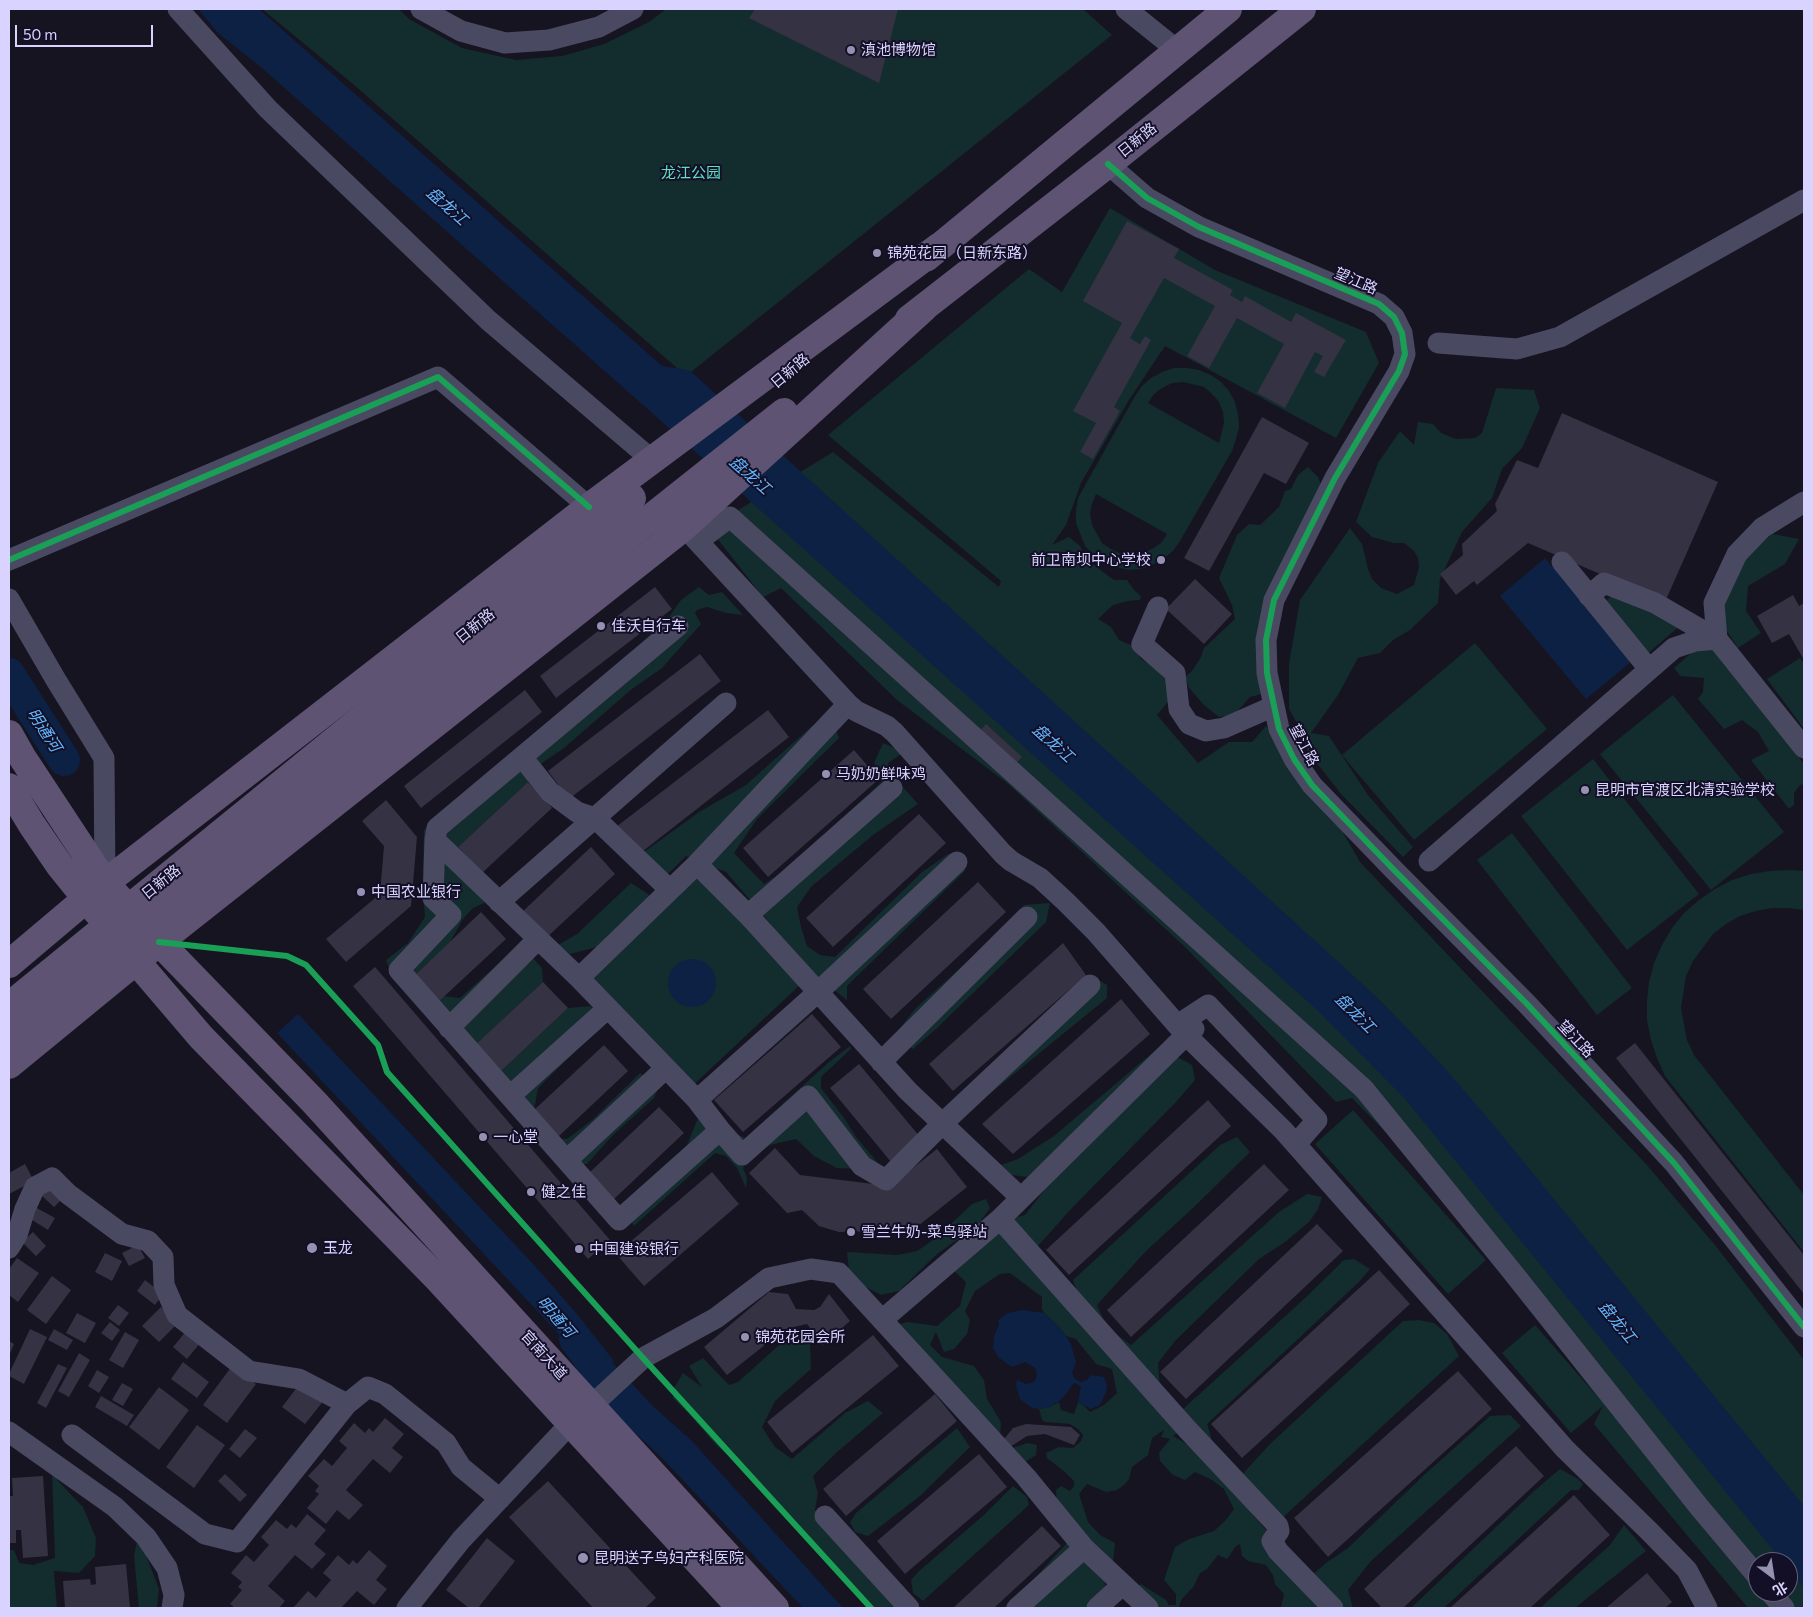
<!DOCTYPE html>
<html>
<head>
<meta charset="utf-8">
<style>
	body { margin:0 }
	#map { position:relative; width:1813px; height:1617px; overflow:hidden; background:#161421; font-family:Commissioner,"Noto Sans SC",sans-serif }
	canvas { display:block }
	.frame { position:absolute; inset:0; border:10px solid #d9d4ff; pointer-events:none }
	.north { position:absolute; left:1748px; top:1552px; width:50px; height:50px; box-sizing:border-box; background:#130f26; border:1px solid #625e7d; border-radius:50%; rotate:149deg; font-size:14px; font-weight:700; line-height:20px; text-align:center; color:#d9d4ff }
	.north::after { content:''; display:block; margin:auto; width:18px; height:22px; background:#9591b1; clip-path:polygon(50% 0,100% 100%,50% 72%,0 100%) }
	.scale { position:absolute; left:15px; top:25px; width:138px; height:22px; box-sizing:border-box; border:2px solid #d9d4ff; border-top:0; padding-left:6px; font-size:15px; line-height:18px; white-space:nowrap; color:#d9d4ff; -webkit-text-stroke:4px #130f26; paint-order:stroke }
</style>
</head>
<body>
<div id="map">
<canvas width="1813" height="1617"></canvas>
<div class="frame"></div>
<div class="north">北</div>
<div class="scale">50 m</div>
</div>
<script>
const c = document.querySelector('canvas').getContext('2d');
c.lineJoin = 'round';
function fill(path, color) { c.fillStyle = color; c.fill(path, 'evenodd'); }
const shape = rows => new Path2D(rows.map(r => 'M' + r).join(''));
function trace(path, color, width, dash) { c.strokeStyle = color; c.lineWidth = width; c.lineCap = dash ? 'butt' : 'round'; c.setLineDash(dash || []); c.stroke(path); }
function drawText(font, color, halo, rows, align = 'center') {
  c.font = font + ' Commissioner,"Noto Sans SC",sans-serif'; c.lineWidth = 4; c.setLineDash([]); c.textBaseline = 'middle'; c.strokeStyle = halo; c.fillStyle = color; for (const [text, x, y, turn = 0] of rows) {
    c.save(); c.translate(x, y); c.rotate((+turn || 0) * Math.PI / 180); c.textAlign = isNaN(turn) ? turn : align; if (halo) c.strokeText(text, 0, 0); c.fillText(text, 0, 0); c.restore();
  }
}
fill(shape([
	[262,9,399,9,409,19,462,48,516,60,562,56,604,44,649,22,666,9,1083,9,1112,35,686,376,353,84],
	[1110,208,1215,270,1366,332,1379,363,1336,438,1165,346,1129,400,1081,483,1066,525,1052,545,1069,537,1080,546,1087,560,1114,580,1127,580,1134,590,1141,596,1140,600,1128,601,1113,605,1098,619,1111,627,1119,640,1133,646,1141,659,1155,667,1170,684,1169,701,1157,715,1198,763,1229,742,1252,742,1266,726,1296,751,1360,862,1646,1164,1715,1245,1804,1360,1804,1608,1748,1608,1594,1424,1603,1406,1571,1433,1502,1353,1535,1325,1595,1394,1465,1225,1400,1147,1352,1098,1336,1102,1186,948,1007,783,897,700,781,588,763,597,709,528,833,452,999,587,1001,581,828,435,1029,269,1062,292],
	[1758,1562,1788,1562,1788,1592,1758,1592],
	[1174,368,1187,368,1199,370,1211,375,1221,382,1229,391,1235,402,1238,414,1239,427,1236,439,1232,451,1180,541,1173,551,1163,559,1152,565,1140,569,1128,570,1115,567,1094,555,1085,546,1076,523,1076,510,1078,498,1135,396,1142,386,1151,378,1162,372],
	[1183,382,1204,387,1212,394,1219,402,1223,412,1224,423,1219,443,1148,403,1154,394,1162,388,1172,383],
	[1096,494,1167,534,1161,543,1152,549,1142,553,1121,554,1111,549,1102,543,1092,525,1090,514,1092,504],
	[1496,388,1534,390,1540,408,1522,448,1502,469,1492,498,1462,532,1440,579,1438,603,1410,630,1393,640,1380,653,1358,658,1338,695,1311,733,1329,736,1368,795,1413,847,1403,857,1341,794,1308,752,1299,727,1289,709,1289,664,1300,600,1350,528,1362,544,1368,569,1372,579,1381,588,1397,594,1414,585,1419,567,1418,558,1414,551,1404,543,1394,543,1372,537,1356,522,1378,463,1400,431,1414,445,1418,422,1433,424,1441,433,1456,439,1475,438,1482,433],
	[1308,467,1318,477,1323,490,1277,573,1276,686,1258,695,1250,697,1235,714,1219,717,1204,705,1189,688,1185,677,1192,671,1201,657,1204,648,1235,619,1232,605,1219,578,1237,535,1249,524,1260,525,1279,507,1285,491,1291,489,1298,475],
	[1773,534,1799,539,1785,564,1748,586,1746,611,1761,633,1738,648,1721,622,1725,599,1749,548],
	[699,587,709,595,722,592,743,615,726,613,707,607,697,610,695,613,701,624,662,668,632,689,564,748,529,772,528,782,458,847,457,850,477,874,486,902,473,908,463,919,450,942,412,978,436,1004,444,996,460,998,520,944,542,968,543,982,474,1047,498,1074,568,1008,591,1006,600,1027,538,1088,534,1110,553,1130,555,1139,567,1139,591,1121,640,1073,659,1087,654,1098,613,1135,587,1164,580,1164,552,1149,529,1125,516,1100,471,1049,468,1035,427,1012,393,977,386,960,408,943,425,917,422,885,427,887,429,907,440,915,397,964,411,970,444,932,455,912,447,901,440,885,439,851,429,849,423,873,424,830,666,621,681,600],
	[1615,593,1682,624,1645,656,1603,603],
	[1475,643,1547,729,1414,840,1342,755],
	[1698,647,1717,650,1804,764,1804,784,1800,785,1794,793,1794,805,1789,809,1751,760,1769,751,1758,732,1742,720,1724,729,1698,699,1703,692,1704,678,1680,676,1674,668],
	[1800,658,1804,664,1804,729,1767,679],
	[1673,695,1784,832,1711,890,1600,754],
	[813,725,836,730,839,738,757,819,734,853,764,884,784,871,886,778,874,763,883,743,904,752,888,763,894,777,918,804,873,835,811,887,797,907,801,927,807,946,820,955,835,957,922,872,948,854,961,856,965,871,847,986,847,1000,803,966,769,922,726,872,686,856,663,879,637,857,699,812,746,785],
	[1593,759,1699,894,1627,950,1521,816],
	[1512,833,1632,988,1597,1015,1477,860],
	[1790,870,1804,871,1804,910,1788,908,1772,908,1756,911,1740,916,1726,924,1713,934,1693,961,1686,976,1681,1008,1687,1040,1694,1055,1804,1195,1804,1252,1665,1076,1657,1058,1651,1040,1647,1020,1647,1001,1649,982,1654,963,1662,945,1672,928,1684,913,1699,900,1715,889,1732,880,1751,874,1770,871],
	[696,873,801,984,688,1090,583,978],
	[631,883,651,896,604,945,570,954,558,945,577,934],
	[1050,903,1046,922,936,1029,913,1049,895,1034,916,1008,971,958,1024,905],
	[1092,976,1107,985,1107,998,981,1101],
	[850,1046,851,1049,821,1077,821,1088,844,1118,856,1137,873,1157,883,1170,837,1168,814,1156,796,1139,770,1145,750,1158,743,1168,747,1178,746,1188,737,1168,726,1156,715,1153,634,1226,620,1205,687,1145,698,1118,711,1103,735,1133,745,1138,829,1062],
	[1159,1047,1192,1065,1195,1080,1176,1102,1071,1209,1038,1246,1082,1306,1073,1280,1220,1145,1237,1137,1250,1152,1193,1208,1146,1251,1097,1305,1107,1327,1131,1345,1279,1212,1307,1194,1322,1197,1318,1209,1309,1222,1285,1242,1259,1259,1175,1341,1158,1363,1160,1388,1180,1431,1173,1436,1201,1452,1238,1479,1270,1444,1403,1321,1419,1320,1434,1323,1447,1334,1459,1356,1281,1519,1253,1515,1266,1530,1271,1544,1311,1576,1326,1563,1348,1548,1423,1476,1490,1416,1510,1415,1521,1426,1371,1561,1348,1590,1353,1608,1277,1608,1281,1607,1284,1594,1275,1584,1273,1575,1266,1565,1248,1561,1242,1556,1240,1544,1236,1546,1227,1559,1218,1555,1207,1569,1200,1573,1194,1586,1181,1600,1179,1608,1157,1608,1134,1590,1141,1584,1166,1600,1169,1605,1176,1605,1176,1594,1164,1580,1175,1547,1189,1539,1214,1531,1226,1520,1234,1509,1224,1489,1212,1480,1195,1472,1185,1480,1173,1475,1160,1461,1159,1453,1170,1439,1161,1437,1164,1430,1152,1438,1148,1455,1132,1467,1129,1479,1124,1485,1117,1490,1106,1492,1087,1484,1079,1494,1088,1522,1100,1535,1115,1543,1113,1562,1103,1570,1106,1590,1122,1600,1110,1608,1003,1608,1019,1595,1067,1543,1057,1510,1056,1490,1061,1486,1070,1491,1074,1486,1074,1481,1065,1472,1047,1458,1046,1453,1059,1447,1073,1448,1081,1441,1083,1435,1078,1429,1070,1424,1045,1422,1042,1420,1039,1409,1050,1407,1059,1402,1061,1410,1074,1414,1078,1402,1083,1405,1090,1412,1104,1405,1117,1393,1112,1369,1096,1364,1076,1339,1066,1336,1058,1326,1044,1313,1042,1309,1042,1297,1010,1273,1000,1274,975,1291,965,1311,970,1320,967,1334,954,1349,944,1352,936,1332,930,1345,942,1357,974,1366,984,1380,987,1399,1001,1422,1000,1436,1009,1449,1028,1443,1037,1445,1036,1455,1012,1470,897,1325,907,1322,937,1326,960,1306,966,1282,953,1270,1017,1217,1025,1215,1049,1184,1032,1173,1027,1177,1012,1175,1001,1165,1018,1159,1054,1136],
	[1353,1110,1486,1260,1448,1294,1315,1144],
	[986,1199,990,1208,977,1226,937,1254,899,1291,881,1295,850,1279,847,1252,898,1255,917,1251,936,1238,972,1204],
	[1354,1259,1370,1269,1359,1282,1207,1424,1211,1436,1211,1445,1182,1410,1304,1299,1344,1260],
	[801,1336,810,1344,811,1369,775,1401,762,1427,775,1447,792,1459,845,1413,868,1401,883,1413,836,1453,813,1476,818,1493,815,1510,904,1608,874,1608,757,1480,716,1445,690,1415,673,1398,674,1388,683,1373,702,1387,689,1366,703,1358,729,1385,738,1382,787,1338],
	[957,1428,970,1447,920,1496,868,1536,855,1532,850,1522,856,1513],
	[1560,1469,1578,1479,1583,1484,1579,1490,1571,1490,1444,1608,1411,1608,1534,1491],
	[52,1471,59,1482,83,1507,96,1538,95,1556,79,1573,54,1571,57,1608,9,1608,9,1550,14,1550,19,1563,33,1565,55,1558],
	[1013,1486,1027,1497,1029,1505,923,1601,913,1593,911,1580,918,1572,985,1514],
	[1624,1525,1646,1551,1575,1608,1540,1608,1610,1545],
	[137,1541,146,1555,159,1589,157,1608,139,1608,134,1556]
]), '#132c2d');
fill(shape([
	[198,9,259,9,662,366,688,370,696,376,1381,1001,1442,1065,1501,1134,1804,1506,1804,1588,1788,1568,1788,1562,1783,1562,1405,1099,1316,1009,651,412,262,68,218,33],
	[1545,558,1632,661,1586,699,1500,596],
	'668 983a24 24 0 1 1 48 0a24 24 0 1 1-48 0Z',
	[298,1014,536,1267,577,1314,614,1361,591,1382,557,1332,277,1033],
	[1022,1310,1044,1313,1058,1326,1066,1336,1071,1344,1076,1362,1072,1373,1075,1379,1081,1382,1087,1380,1091,1375,1104,1377,1107,1385,1106,1392,1100,1405,1091,1409,1078,1402,1081,1386,1074,1383,1062,1399,1050,1407,1039,1409,1032,1408,1020,1399,1016,1386,1017,1380,1026,1384,1034,1382,1037,1376,1036,1370,1034,1367,1025,1362,1012,1367,1009,1365,998,1357,993,1348,994,1336,999,1325,998,1320,1008,1313],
	[651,1405,689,1438,843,1608,803,1608,665,1461,629,1426]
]), '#0d2144');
trace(shape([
	[9,674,64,760],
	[575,1339,600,1373,639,1415,673,1446]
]), '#0d2144', 32);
fill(shape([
	[755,9,898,9,879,83,749,18],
	[1127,221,1179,249,1174,258,1233,290,1230,295,1242,302,1245,296,1291,322,1296,313,1346,340,1324,377,1314,372,1323,356,1315,352,1285,408,1257,393,1284,344,1237,318,1209,368,1187,356,1215,306,1164,278,1130,338,1140,344,1145,336,1151,340,1114,407,1120,411,1093,459,1080,452,1096,423,1073,411,1122,323,1083,301],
	[1562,413,1718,482,1665,602,1528,543,1477,585,1474,581,1456,595,1440,574,1463,555,1462,544,1497,511,1495,504,1517,460,1538,468],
	[1262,417,1309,443,1286,484,1264,473,1209,571,1184,558],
	[1195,579,1232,614,1204,644,1166,609],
	[655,587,672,609,556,698,540,676],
	[1793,595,1799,606,1804,603,1804,660,1789,634,1772,643,1757,616],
	[700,654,721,681,569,799,548,771],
	[525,690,542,712,421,808,404,786],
	[768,710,789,737,638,855,616,827],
	[986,724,1022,757,1013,766,977,734],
	[854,750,879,779,768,877,743,848],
	[528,782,552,808,482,873,458,847],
	[386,800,417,837,411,906,346,962,326,939,380,894,384,846,362,821],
	[919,814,946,843,833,947,806,918],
	[591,847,615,874,545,939,521,913],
	[978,882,1006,912,891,1019,863,989],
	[481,912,506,939,436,1004,412,978],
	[1063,943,1086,975,953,1091,929,1064],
	[375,967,610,1240,588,1259,353,986],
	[543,982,568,1008,498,1074,473,1047],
	[1121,999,1150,1034,1013,1154,982,1124],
	[812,1014,841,1047,743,1132,714,1100],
	[1635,1043,1804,1255,1804,1294,1616,1058],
	[604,1045,628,1071,559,1136,534,1110],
	[859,1064,921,1138,891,1162,830,1088],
	[1208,1100,1231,1126,1069,1275,1046,1250],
	[659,1107,684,1133,614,1199,590,1172],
	[775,1148,800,1175,890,1186,937,1149,967,1187,913,1230,839,1232,819,1226,802,1210,787,1213,749,1173],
	[25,1164,34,1181,9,1194,9,1173],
	[1264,1164,1289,1190,1131,1337,1107,1310],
	[712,1172,739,1204,644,1286,616,1254],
	[50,1186,63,1198,54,1207,41,1195],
	[35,1207,55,1218,48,1230,29,1218],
	[1317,1224,1343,1251,1186,1399,1160,1372],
	[33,1232,46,1246,36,1256,22,1242],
	[138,1245,145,1258,129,1266,122,1253],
	[105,1253,122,1261,112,1281,95,1272],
	[17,1258,39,1273,18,1302,9,1295,9,1269],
	[1379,1270,1410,1304,1242,1458,1211,1424],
	[52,1276,71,1290,46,1324,27,1310],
	[145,1280,163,1294,155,1305,137,1291],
	[769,1292,788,1294,796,1309,814,1310,820,1307,829,1294,850,1321,823,1345,807,1324,785,1329,727,1375,704,1347],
	[118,1305,129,1313,119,1326,108,1318],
	[161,1307,178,1323,159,1342,142,1326],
	[77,1313,96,1323,85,1343,66,1333],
	[110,1322,120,1330,112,1341,101,1333],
	[30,1329,47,1337,24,1384,9,1376,9,1374],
	[54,1329,73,1340,67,1350,48,1340],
	[187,1330,201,1342,187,1359,173,1347],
	[125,1332,139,1340,123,1368,109,1360],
	[873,1335,899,1366,792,1453,767,1422],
	[9,1341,14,1344,9,1356],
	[79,1353,90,1360,69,1397,58,1391],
	[183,1362,209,1382,197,1398,171,1379],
	[58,1364,67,1368,46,1408,37,1403],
	[232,1366,256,1384,227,1423,203,1405],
	[97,1370,109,1377,99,1393,88,1386],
	[1458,1371,1492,1409,1328,1557,1294,1518],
	[301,1382,325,1399,305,1424,282,1407],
	[122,1383,133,1389,123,1406,112,1400],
	[159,1387,189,1410,159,1450,129,1427],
	[935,1394,957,1421,846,1516,823,1489],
	[101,1396,134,1415,127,1426,95,1407],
	[385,1418,404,1434,392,1448,403,1457,390,1473,373,1459,346,1490,363,1505,349,1520,337,1510,326,1524,307,1508,319,1494,315,1491,319,1486,308,1476,324,1459,332,1466,347,1448,339,1441,354,1423,365,1433,369,1428,373,1432],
	[1026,1424,1071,1427,1080,1435,1074,1445,1045,1434,1027,1436,1010,1447,1004,1439,1013,1428],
	[197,1425,225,1445,194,1488,166,1467],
	[245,1429,257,1438,240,1458,229,1449],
	[1516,1446,1544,1476,1403,1608,1382,1608,1364,1589],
	[979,1454,1007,1487,905,1574,877,1541],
	[225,1474,247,1495,240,1502,218,1481],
	[43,1476,48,1556,23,1558,21,1530,16,1530,16,1543,9,1543,9,1496,13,1496,12,1478],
	[548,1481,656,1598,645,1608,593,1608,509,1517],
	[1574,1495,1610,1535,1530,1608,1450,1608],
	[307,1514,326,1530,314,1544,326,1554,312,1569,295,1555,268,1586,285,1601,279,1608,262,1608,260,1607,259,1608,235,1608,230,1604,242,1590,238,1587,242,1582,231,1573,246,1555,254,1562,269,1545,261,1537,276,1520,287,1529,291,1524,296,1528],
	[1042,1526,1061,1546,994,1608,953,1608],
	[487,1538,515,1561,478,1608,469,1608,446,1590],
	[369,1550,387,1566,376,1580,387,1589,374,1605,357,1591,341,1608,293,1608,308,1591,316,1598,324,1588,331,1580,323,1573,338,1555,349,1565,353,1560,357,1564],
	[126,1564,130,1608,65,1608,63,1581,90,1579,91,1585,96,1584,95,1567],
	[1647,1573,1672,1602,1665,1608,1606,1608]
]), '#343243');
trace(shape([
	[178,9,268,109,488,320,652,460],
	[421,9,461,31,505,43,549,40,599,27,633,9],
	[1126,9,1177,50],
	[1108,164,1147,198,1199,227,1379,304,1394,317,1402,333,1405,354,1399,371,1335,478,1274,600,1266,640,1267,673,1279,729,1294,759,1312,785,1394,870,1527,1004,1674,1163,1804,1327],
	[1438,343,1517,349,1560,337,1804,200],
	[689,532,848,704,856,711,887,726,895,733,1003,854,1011,861,1040,878,1065,901,1096,932,1186,1035,1283,1130,1565,1449,1650,1532,1687,1570,1707,1608],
	[698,541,730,517,1364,1089,1510,1269,1700,1508,1758,1577],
	[9,560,438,377,589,507],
	[1562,562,1649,669],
	[1589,596,1604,583,1655,603,1717,639,1714,603,1737,554,1762,528,1804,502],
	[9,599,56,680,104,758,105,883],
	[1158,607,1142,644,1175,673,1179,709,1189,724,1206,731,1224,728,1274,706],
	[848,704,697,864,748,915,908,1091,1021,1198],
	[522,757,550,792,577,812,595,818,670,890],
	[435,840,433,898,451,915,399,970,619,1220,720,1130,697,1100],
	[1429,861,1674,648,1695,641,1717,639,1804,748],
	[697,864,579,978,697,1100,818,992,957,862],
	[499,902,726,703],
	[748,915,892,788],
	[579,978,435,840,437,828,678,626],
	[449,1028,538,939],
	[881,1062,1027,917],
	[510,1096,608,1008],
	[720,1130,742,1155,808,1096,862,1166,886,1180,942,1124,1090,985],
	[567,1160,666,1068],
	[1000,1219,1187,1429,1278,1526,1279,1531,1272,1541,1278,1551,1333,1608],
	[9,1248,17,1235,25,1209,35,1187,52,1178,68,1194,122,1234,148,1241,163,1257,164,1285,177,1315,249,1371,299,1379,347,1404,368,1387,385,1394,446,1443,461,1467,500,1499],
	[882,1320,1000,1219,1186,1035,1194,1029,1185,1020,1208,1005,1317,1120,1296,1144],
	[591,1406,643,1358,716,1318,769,1278,811,1269,839,1273,1026,1477,1084,1548,1148,1608],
	[9,1432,115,1507,146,1537,167,1568,174,1595,172,1608],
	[72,1435,205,1534,237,1542,347,1404],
	[825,1516,909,1608],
	[1770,1592,1784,1608],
	[407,1608,461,1540,571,1423],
	[1017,1608,1084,1548],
	[1097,1608,1122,1585]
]), '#4a4962', 21);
trace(shape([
	[926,258,1228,9],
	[909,319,1108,164,1302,9],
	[648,520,784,412],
	[9,734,22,757,105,883,159,942,314,1102,775,1608],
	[9,787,32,825,60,866,97,912],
	[125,948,201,1037,438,1279,741,1608],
	[9,964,105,883,589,507,940,246],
	[9,1065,159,942,684,527,924,308]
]), '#5e5373', 28);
trace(shape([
	[9,1006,632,498],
	[9,1035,648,520]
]), '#5e5373', 28);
trace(shape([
	[1108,164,1147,198,1199,227,1379,304,1394,317,1402,333,1405,354,1399,371,1335,478,1274,600,1266,640,1267,673,1279,729,1294,759,1312,785,1394,870,1527,1004,1674,1163,1804,1327],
	[9,560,438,377,589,507],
	[159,942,287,956,306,965,378,1045,387,1072,643,1358,871,1608]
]), '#1a9f57', 6);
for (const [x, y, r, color] of [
	[851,50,5,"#9591b1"],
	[877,253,5,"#9591b1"],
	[1161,560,5,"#9591b1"],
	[601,626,5,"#9591b1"],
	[826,774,5,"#9591b1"],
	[1585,790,5,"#9591b1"],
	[361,892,5,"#9591b1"],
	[483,1137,5,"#9591b1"],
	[531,1192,5,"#9591b1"],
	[851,1232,5,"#9591b1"],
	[312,1248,6,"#9591b1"],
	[579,1249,5,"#9591b1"],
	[745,1337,5,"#9591b1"],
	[583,1558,6,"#9591b1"]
]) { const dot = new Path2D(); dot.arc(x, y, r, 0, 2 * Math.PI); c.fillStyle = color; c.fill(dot); trace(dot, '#130f26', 2); }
drawText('15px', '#d9d4ff', '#130f26', [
	["滇池博物馆",861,50],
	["锦苑花园（日新东路）",887,253],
	["前卫南坝中心学校",1151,560,"right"],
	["佳沃自行车",611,626],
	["马奶奶鲜味鸡",836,774],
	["昆明市官渡区北清实验学校",1595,790],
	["中国农业银行",371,892],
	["一心堂",493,1137],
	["健之佳",541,1192],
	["雪兰牛奶-菜鸟驿站",861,1232],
	["玉龙",323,1248],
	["中国建设银行",589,1249],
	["锦苑花园会所",755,1337],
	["昆明送子鸟妇产科医院",594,1558]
], 'left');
drawText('15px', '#d9d4ff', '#130f26', [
	["日新路",1137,140,-39],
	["望江路",1356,281,23],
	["日新路",790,371,-40],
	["日新路",475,626,-39],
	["望江路",1304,745,62],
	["日新路",161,882,-39],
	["望江路",1576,1039,47],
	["官南大道",544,1355,48]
]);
drawText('15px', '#5fe0c0', '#130f26', [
	["龙江公园",691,173]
]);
drawText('italic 16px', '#62b6ff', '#130f26', [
	["盘龙江",447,206,42],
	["盘龙江",750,475,42],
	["明通河",44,730,57],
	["盘龙江",1053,743,42],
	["盘龙江",1355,1013,45],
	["明通河",556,1317,49],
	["盘龙江",1617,1322,51]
]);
</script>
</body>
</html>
